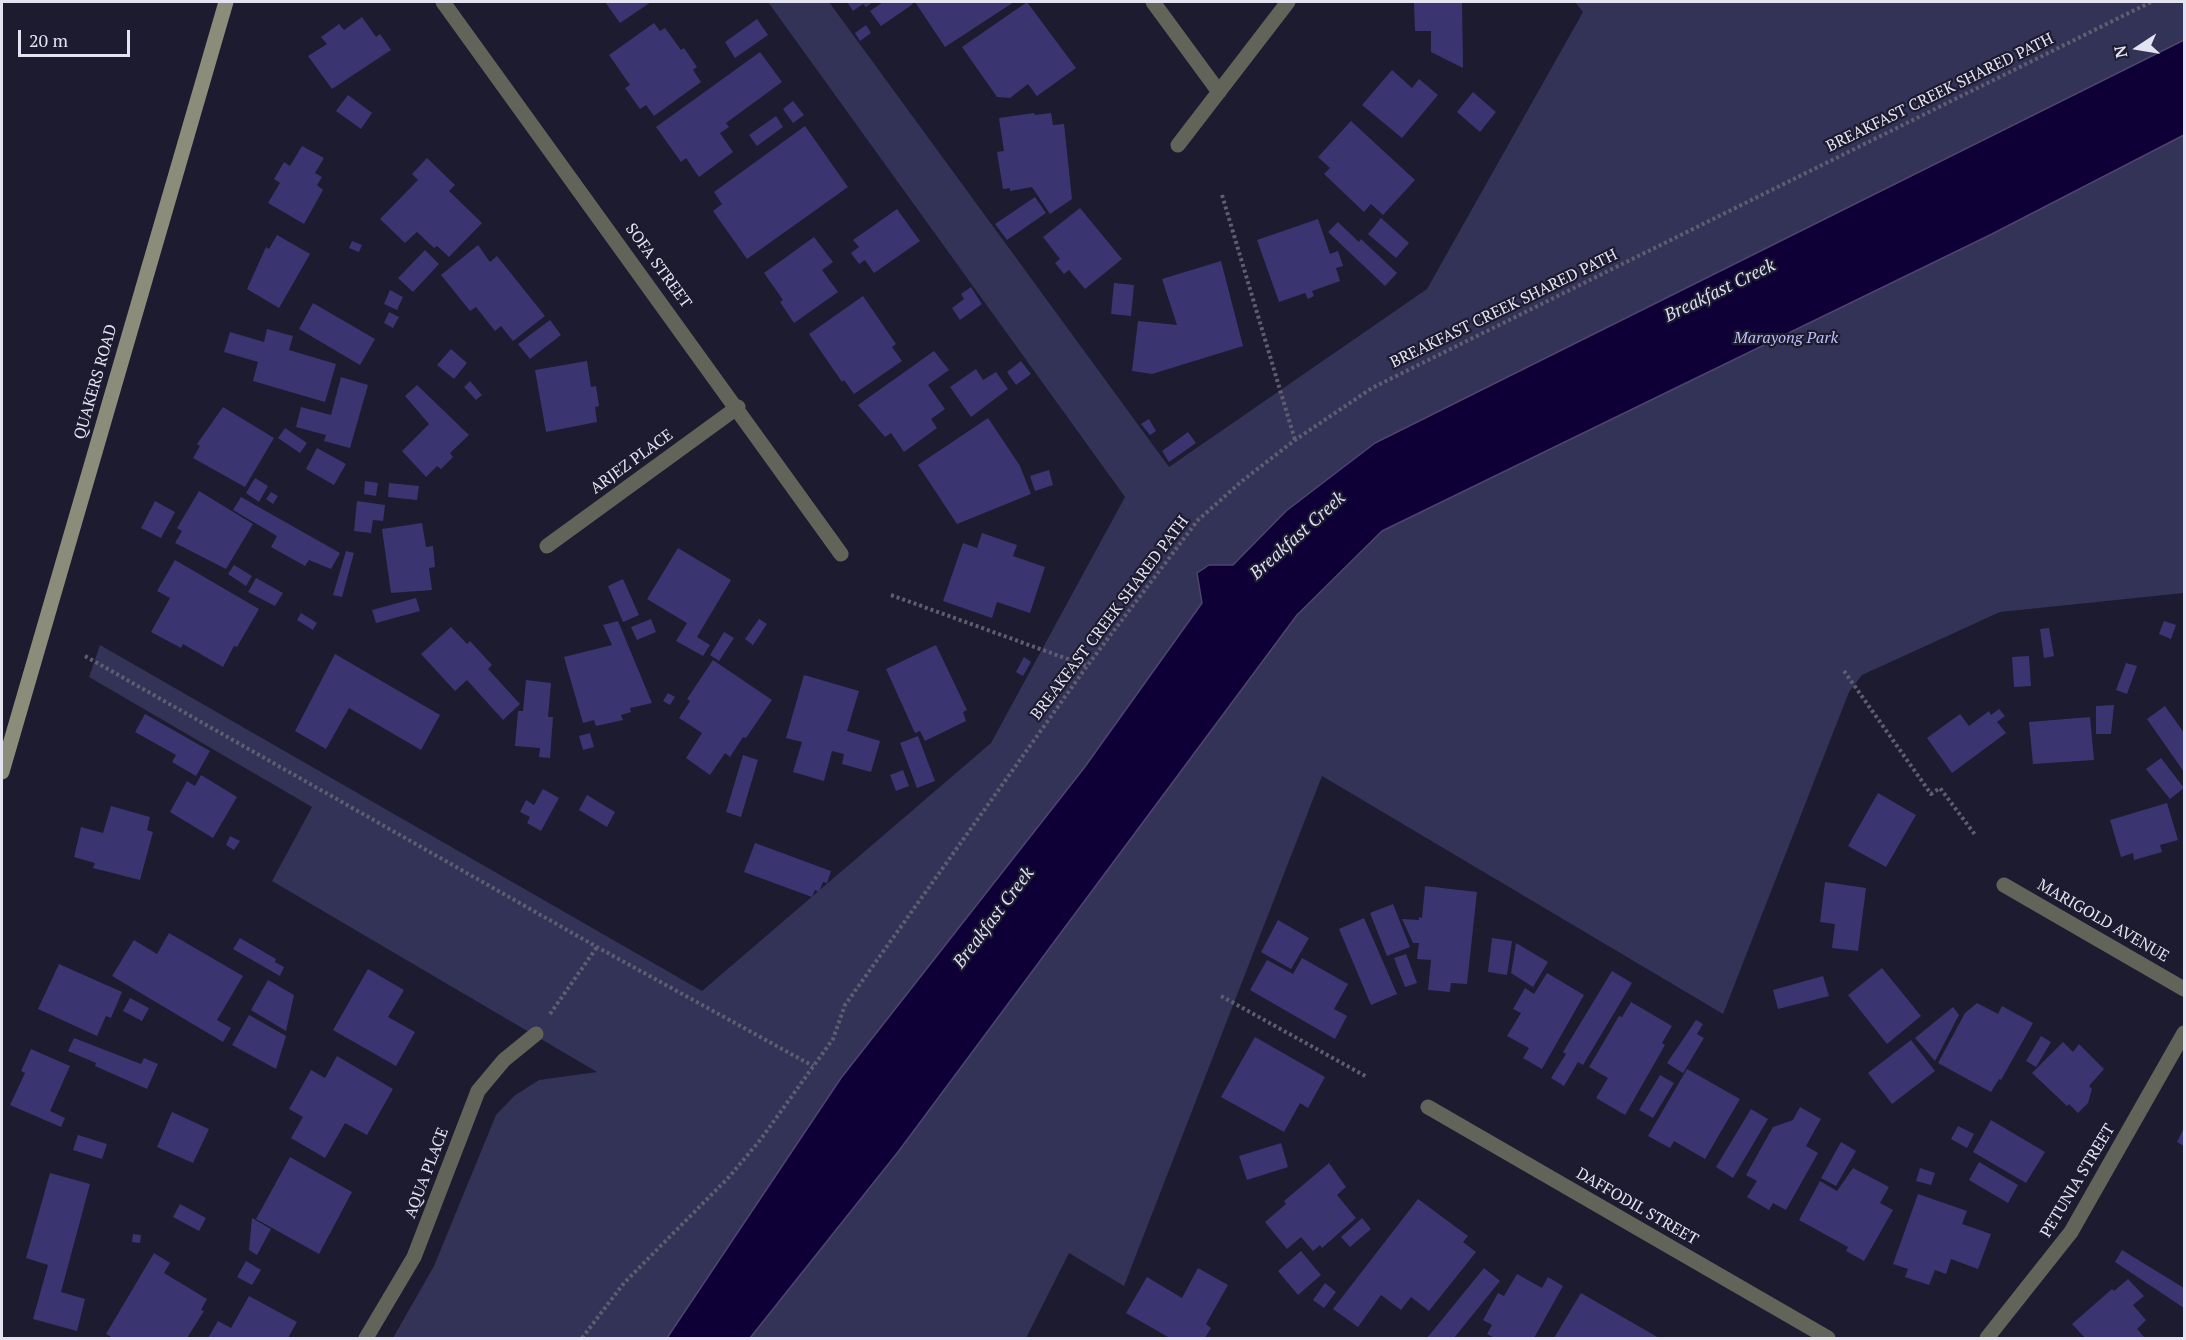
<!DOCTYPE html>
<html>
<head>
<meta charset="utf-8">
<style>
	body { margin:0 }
	#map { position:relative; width:2186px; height:1340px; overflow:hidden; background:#1c1b2f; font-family:"PT Serif",serif }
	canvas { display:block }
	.frame { position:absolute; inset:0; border:3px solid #e3e3f1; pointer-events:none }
	.north { position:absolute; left:2108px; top:18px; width:60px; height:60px; -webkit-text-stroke:4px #1c1b2f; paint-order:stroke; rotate:258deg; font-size:16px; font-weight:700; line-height:24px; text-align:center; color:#e3e3f1 }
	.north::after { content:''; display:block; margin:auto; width:21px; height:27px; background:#e3e3f1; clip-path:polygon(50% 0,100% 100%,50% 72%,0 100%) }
	.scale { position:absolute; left:18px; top:30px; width:112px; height:27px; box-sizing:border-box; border:3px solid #e3e3f1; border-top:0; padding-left:8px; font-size:18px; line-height:21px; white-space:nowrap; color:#e3e3f1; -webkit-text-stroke:4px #1c1b2f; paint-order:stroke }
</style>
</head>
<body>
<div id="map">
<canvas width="2186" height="1340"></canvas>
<div class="frame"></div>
<div class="north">N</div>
<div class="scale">20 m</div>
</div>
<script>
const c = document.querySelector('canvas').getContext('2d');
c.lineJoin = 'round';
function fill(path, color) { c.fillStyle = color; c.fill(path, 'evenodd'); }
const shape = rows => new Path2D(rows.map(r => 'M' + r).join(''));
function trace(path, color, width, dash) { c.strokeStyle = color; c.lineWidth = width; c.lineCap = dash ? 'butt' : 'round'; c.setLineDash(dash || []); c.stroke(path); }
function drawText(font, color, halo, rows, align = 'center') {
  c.font = font + ' "PT Serif",serif'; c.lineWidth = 4.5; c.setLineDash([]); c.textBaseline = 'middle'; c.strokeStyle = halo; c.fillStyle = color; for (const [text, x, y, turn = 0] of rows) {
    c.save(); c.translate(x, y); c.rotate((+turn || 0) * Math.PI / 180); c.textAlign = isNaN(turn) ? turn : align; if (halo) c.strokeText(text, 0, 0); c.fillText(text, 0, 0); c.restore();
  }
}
fill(shape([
	[768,2,829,2,1169,467,1427,289,1583,12,1575,2,2184,2,2184,593,2000,612,1862,675,1849,692,1723,1014,1322,776,1124,1286,1069,1253,1026,1338,393,1338,434,1266,496,1115,514,1096,539,1080,597,1072,272,881,312,807,89,677,100,645,702,991,991,743,1125,497]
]), '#333257');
const water = shape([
	[2184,40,2184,135,1992,234,1382,531,1297,615,898,1152,750,1338,667,1338,841,1078,1084,768,1202,603,1197,573,1209,565,1233,565,1286,511,1375,443,2184,40]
]);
fill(water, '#0e0037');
trace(water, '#4e446f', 1.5);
fill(shape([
	[605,2,651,2,620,23],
	[847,2,873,2,866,7,863,4,853,11],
	[883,2,911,2,913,4,881,26,870,11],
	[915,2,1014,2,945,47],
	[1027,2,1076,68,1037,96,1028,84,1010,98,997,97,962,47],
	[1414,2,1462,2,1463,68,1431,52,1431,31,1415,31],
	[362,17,376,37,380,34,391,50,332,89,308,56,327,44,321,37,339,24,344,30],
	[757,19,768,35,735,58,725,42],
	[654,23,660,31,665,28,681,50,684,48,697,67,693,70,701,82,654,116,646,105,640,109,625,88,630,85,609,55],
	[866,25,871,33,860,41,855,33],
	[760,52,782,82,726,123,729,127,720,133,733,152,699,177,686,158,681,162,656,127],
	[1392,70,1412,88,1419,79,1438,95,1402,138,1362,105],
	[1473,92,1496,112,1480,132,1457,112],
	[348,95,372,113,361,129,336,111],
	[793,101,804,115,793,123,783,109],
	[1034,113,1035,115,1051,113,1053,125,1064,124,1072,199,1050,214,1032,187,1010,191,1010,188,1003,189,997,152,1004,151,999,118],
	[776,116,783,127,757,146,749,135],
	[1351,121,1415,180,1383,215,1371,204,1364,212,1324,174,1330,168,1318,157],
	[805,126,848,187,747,259,713,211,722,204,714,192],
	[302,146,324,158,315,173,322,177,317,185,323,190,304,224,268,203,280,183,274,179,284,162,290,166],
	[427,158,455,185,449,191,482,223,449,257,437,246,434,248,417,232,405,243,380,219,418,180,412,174],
	[1035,197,1046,213,1007,240,995,224],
	[1080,208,1122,259,1085,289,1069,270,1064,274,1055,263,1060,259,1043,237],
	[897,209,920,241,874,273,865,260,859,264,851,253,859,247,853,240],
	[1381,218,1409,243,1396,258,1368,234],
	[1318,219,1330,254,1338,251,1343,266,1336,268,1340,281,1312,291,1314,296,1308,299,1305,293,1279,302,1257,240],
	[1338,222,1359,242,1361,239,1397,273,1385,286,1328,232],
	[277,235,310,254,279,308,247,289,266,247,269,249],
	[814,237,833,262,822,270,838,292,794,323,780,302,783,300,764,273],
	[352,241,362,245,359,252,349,248],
	[478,245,490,262,497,256,545,316,513,341,501,326,495,331,476,307,470,311,441,275],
	[425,250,439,264,413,292,398,278],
	[1221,261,1243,346,1152,374,1132,371,1138,321,1177,325,1162,279],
	[1114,283,1134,285,1131,316,1111,314],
	[971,287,982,304,960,320,952,308,964,299,961,294],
	[390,290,403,297,397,310,384,304],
	[863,296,896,344,892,347,902,361,854,394,844,380,842,382,809,334],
	[313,303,375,339,360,365,299,329],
	[389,312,399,317,393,328,384,323],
	[550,320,561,335,530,359,518,344],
	[267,329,293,336,289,350,336,364,325,402,253,381,258,362,224,352,230,332,264,342],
	[451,349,467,363,454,379,437,365],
	[934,351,949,370,928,385,945,409,931,419,937,428,904,452,891,433,885,437,858,405],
	[587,361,591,387,596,386,599,406,595,407,597,422,546,432,535,370],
	[1021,361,1031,374,1016,385,1007,372],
	[976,369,983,380,996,372,1008,389,971,417,950,387],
	[341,377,368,385,350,448,324,441,326,435,296,427,301,407,331,415],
	[470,381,482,395,476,400,464,387],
	[417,385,469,435,450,453,453,457,441,469,437,466,426,477,402,451,429,424,405,396],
	[223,407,274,438,245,487,193,458,200,446,197,444],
	[988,418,1020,466,1031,494,957,524,918,465],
	[1149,419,1156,431,1150,435,1141,424],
	[285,428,307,443,300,453,278,438],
	[1188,432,1196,443,1169,462,1162,451],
	[317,448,346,464,334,485,306,469],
	[1049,470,1053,485,1035,491,1030,476],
	[255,478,268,486,259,502,246,493],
	[365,481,378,483,376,496,364,494],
	[389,483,419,486,417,500,388,497],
	[199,491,253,524,226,569,175,543,182,531,177,528],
	[271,492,278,496,273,504,266,499],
	[241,497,340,553,331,569,309,560,305,566,271,547,277,536,233,510],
	[155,501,175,512,161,538,141,528],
	[357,501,385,505,383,521,373,520,371,533,354,531],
	[422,523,426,547,433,546,435,567,429,568,432,590,391,593,382,529],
	[982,533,1017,545,1013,556,1045,567,1030,613,997,602,992,618,943,601,963,543,977,548],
	[678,548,731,580,697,637,710,645,703,656,676,641,687,623,647,599],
	[346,551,354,553,342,597,333,595],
	[175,560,259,609,237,647,234,646,223,667,183,644,181,648,151,632,170,598,157,591],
	[234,565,252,576,246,586,228,574],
	[256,578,283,593,275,606,248,592],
	[623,579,639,615,623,622,608,586],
	[416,598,420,611,376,623,372,610],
	[301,613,317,623,313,630,297,620],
	[651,619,656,632,637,640,631,627],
	[759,619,767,624,753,645,745,639],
	[618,621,652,703,630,708,631,712,621,715,623,720,596,726,594,720,583,723,564,657,612,645,603,625],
	[2164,621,2176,625,2171,639,2159,634],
	[451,627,467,644,470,641,492,665,488,669,520,704,503,720,467,680,455,691,421,654],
	[2049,628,2054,656,2044,658,2040,629],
	[724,632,734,638,719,661,710,655],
	[936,645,967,710,963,712,966,721,925,741,920,731,915,733,886,669],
	[335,654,440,715,421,750,349,708,326,749,295,731],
	[2029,656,2031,686,2014,687,2012,657],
	[1024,657,1031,662,1023,676,1016,672],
	[713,660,772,700,746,738,743,737,730,757,725,753,710,775,686,758,702,733,679,718,690,701,687,699],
	[2126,663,2137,666,2127,694,2116,690],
	[804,675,859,691,847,731,880,741,871,772,842,764,844,754,832,751,824,781,793,772,802,742,786,738],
	[526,680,551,683,548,717,553,717,550,758,539,757,540,748,515,746,518,711,523,711],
	[668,693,675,697,670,705,663,701],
	[2114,705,2111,734,2096,734,2096,706],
	[2165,706,2184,733,2184,772,2147,719],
	[1999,709,2005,716,1997,722,2006,733,1952,773,1927,738,1960,714,1969,726,1989,711,1991,715],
	[145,714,210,751,196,776,172,762,176,755,135,732],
	[2090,717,2094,760,2033,764,2029,722],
	[590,733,594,747,583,750,579,736],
	[918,736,935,781,917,788,900,743],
	[743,755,758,760,741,817,726,812],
	[2161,758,2184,788,2170,799,2146,769],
	[903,770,909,786,896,791,890,775],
	[201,775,237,797,213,838,170,812,187,781,195,786],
	[543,789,559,798,541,831,527,823,530,817,520,812,526,800,534,805],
	[1878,793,1916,815,1886,867,1848,846],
	[587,795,615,812,607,827,579,810],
	[2167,803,2178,840,2160,845,2162,852,2134,860,2133,853,2121,857,2110,820],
	[111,806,150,817,147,830,153,832,140,880,93,868,95,863,74,857,81,827,103,833],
	[230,836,240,841,234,850,226,845],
	[755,843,831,871,827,883,823,882,819,892,815,890,812,897,744,872],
	[1825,882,1866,888,1858,951,1832,948,1835,924,1820,922],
	[1425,886,1477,892,1467,984,1451,983,1450,992,1428,990,1431,960,1417,959,1419,943,1413,943,1402,919,1419,920,1419,917,1422,918],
	[1393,904,1410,947,1387,956,1370,913],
	[1364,918,1397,994,1371,1005,1339,929],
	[1278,920,1309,938,1291,969,1261,952],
	[169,933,243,976,217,1020,231,1028,223,1042,112,976,134,940,157,954],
	[240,938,276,959,275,962,284,967,280,976,233,949],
	[1492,938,1512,941,1507,975,1488,972],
	[1516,943,1548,962,1533,987,1511,973],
	[1406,954,1417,983,1405,987,1394,958],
	[1302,958,1348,984,1334,1009,1347,1016,1335,1039,1250,990,1267,960,1293,974],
	[59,964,122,992,111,1018,106,1016,97,1036,38,1009],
	[1882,968,1921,1016,1887,1044,1848,995],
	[368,969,404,990,388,1017,415,1032,396,1066,333,1030],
	[1612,971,1632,983,1583,1065,1578,1062,1564,1086,1551,1078,1566,1054,1563,1052],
	[1547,973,1584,995,1542,1069,1523,1058,1529,1048,1507,1036,1521,1013,1513,1009,1525,988,1534,994],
	[1823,976,1829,996,1778,1009,1773,990],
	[268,980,294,995,286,1031,251,1010],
	[130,998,149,1008,142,1021,123,1011],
	[1631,1002,1672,1026,1662,1043,1665,1045,1625,1115,1596,1098,1608,1078,1589,1067,1619,1016,1622,1017],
	[1977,1003,1998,1014,2002,1006,2033,1023,2001,1080,1999,1079,1991,1092,1938,1063,1965,1013],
	[1953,1007,1959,1015,1935,1061,1915,1038],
	[249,1015,286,1036,276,1069,232,1045],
	[1696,1020,1703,1024,1697,1034,1704,1038,1683,1073,1667,1063],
	[2041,1036,2051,1042,2036,1067,2026,1061],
	[1255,1037,1325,1077,1308,1108,1300,1103,1284,1132,1221,1097],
	[74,1038,141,1064,144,1058,158,1064,147,1089,95,1066,96,1063,68,1051],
	[1911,1040,1935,1071,1892,1104,1868,1073],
	[2063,1042,2073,1052,2079,1044,2104,1069,2089,1086,2092,1089,2088,1103,2078,1113,2069,1104,2067,1106,2032,1073],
	[31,1049,70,1066,50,1111,65,1118,61,1127,10,1105,25,1073,21,1071],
	[337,1056,393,1089,367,1135,345,1123,325,1158,291,1138,303,1117,289,1109,311,1070,325,1078],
	[1687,1069,1740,1099,1705,1159,1674,1141,1670,1148,1648,1136],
	[1660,1075,1674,1083,1653,1118,1639,1110],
	[1800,1107,1821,1119,1806,1146,1818,1153,1786,1210,1773,1203,1769,1210,1747,1197,1757,1181,1746,1175,1773,1127,1793,1120],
	[1751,1109,1768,1119,1733,1178,1716,1167],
	[172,1112,209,1129,193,1163,157,1147],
	[1991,1120,2045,1152,2026,1183,1973,1152],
	[1958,1126,1974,1134,1967,1148,1951,1139],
	[2184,1128,2184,1146,2177,1142],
	[78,1135,107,1144,102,1159,73,1150],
	[1841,1142,1856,1151,1836,1186,1821,1178],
	[1281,1143,1288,1167,1247,1180,1239,1156],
	[290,1157,352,1192,319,1254,256,1219],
	[1979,1162,2018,1185,2008,1203,1969,1180],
	[1329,1163,1346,1187,1337,1195,1356,1218,1322,1248,1320,1245,1313,1251,1301,1237,1287,1249,1265,1222,1286,1204,1284,1201],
	[1853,1168,1889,1187,1880,1203,1893,1210,1864,1261,1846,1251,1848,1247,1799,1220,1820,1181,1837,1191],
	[1920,1168,1935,1173,1931,1185,1916,1181],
	[50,1173,90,1184,61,1292,85,1299,77,1331,33,1319,48,1265,26,1258],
	[1918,1194,1967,1211,1962,1224,1991,1234,1978,1269,1951,1259,1946,1274,1935,1270,1929,1285,1905,1277,1908,1269,1893,1264],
	[1418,1199,1468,1236,1463,1242,1476,1252,1429,1311,1411,1297,1401,1310,1381,1295,1358,1327,1333,1309],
	[180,1204,206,1218,199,1231,173,1217],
	[252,1218,271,1229,257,1255,249,1250],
	[1362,1218,1371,1229,1350,1247,1341,1237],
	[133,1234,141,1235,140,1243,132,1242],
	[2122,1250,2184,1288,2184,1308,2115,1262],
	[1301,1251,1321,1275,1298,1295,1278,1271],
	[154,1253,170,1263,164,1273,207,1299,201,1310,204,1311,187,1338,113,1338,106,1334],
	[246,1261,261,1270,252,1285,237,1277],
	[1198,1268,1228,1285,1206,1324,1211,1328,1205,1338,1170,1338,1126,1313,1147,1277,1182,1298],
	[1484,1268,1500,1281,1454,1338,1427,1338],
	[1517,1274,1542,1288,1548,1277,1563,1286,1534,1338,1495,1338,1487,1334,1492,1325,1483,1320,1498,1293,1504,1296],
	[2128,1279,2144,1296,2133,1305,2146,1320,2137,1329,2145,1338,2085,1338,2072,1324,2112,1289,2114,1291],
	[1325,1283,1336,1292,1324,1308,1313,1300],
	[1581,1293,1659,1338,1554,1338],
	[249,1296,297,1322,288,1338,208,1338,218,1321,231,1328]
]), '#3a3571');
trace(shape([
	[1222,195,1295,440],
	[891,595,1087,666],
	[85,656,597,947,813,1066],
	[1844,671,1931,794,1940,788,1976,836],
	[1221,996,1367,1077],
	[550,1014,597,947],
	[582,1338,624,1283,729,1177,761,1139,833,1039,845,1005,1087,666,1198,520,1242,481,1295,440,1372,388,2151,2]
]), '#5e5e70', 4, [3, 3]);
trace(shape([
	[1178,145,1288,2]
]), '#636459', 15);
trace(shape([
	[443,2,841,554],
	[1153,2,1219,92],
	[547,546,738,407],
	[2004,885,2184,989],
	[1428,1107,1828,1338],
	[366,1338,414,1257,478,1091,504,1060,536,1034],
	[1987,1338,2071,1232,2184,1033]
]), '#636459', 15);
trace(shape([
	[2,772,226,2]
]), '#8b8c7a', 15);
drawText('16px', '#e3e3f1', '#1c1b2f', [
	["BREAKFAST CREEK SHARED PATH",1940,93,-26],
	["SOFA STREET",658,266,54],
	["BREAKFAST CREEK SHARED PATH",1504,309,-26],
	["QUAKERS ROAD",96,382,-74],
	["ARJEZ PLACE",632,462,-36],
	["BREAKFAST CREEK SHARED PATH",1110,618,-53],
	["MARIGOLD AVENUE",2103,921,30],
	["AQUA PLACE",427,1173,-69],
	["PETUNIA STREET",2078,1181,-59],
	["DAFFODIL STREET",1637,1207,30]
]);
drawText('italic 16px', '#bdbef5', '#1c1b2f', [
	["Marayong Park",1786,338]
]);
drawText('italic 18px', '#dcddf0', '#1c1b2f', [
	["Breakfast Creek",1720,291,-26],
	["Breakfast Creek",1298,536,-42],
	["Breakfast Creek",994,918,-53]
]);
</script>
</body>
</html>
